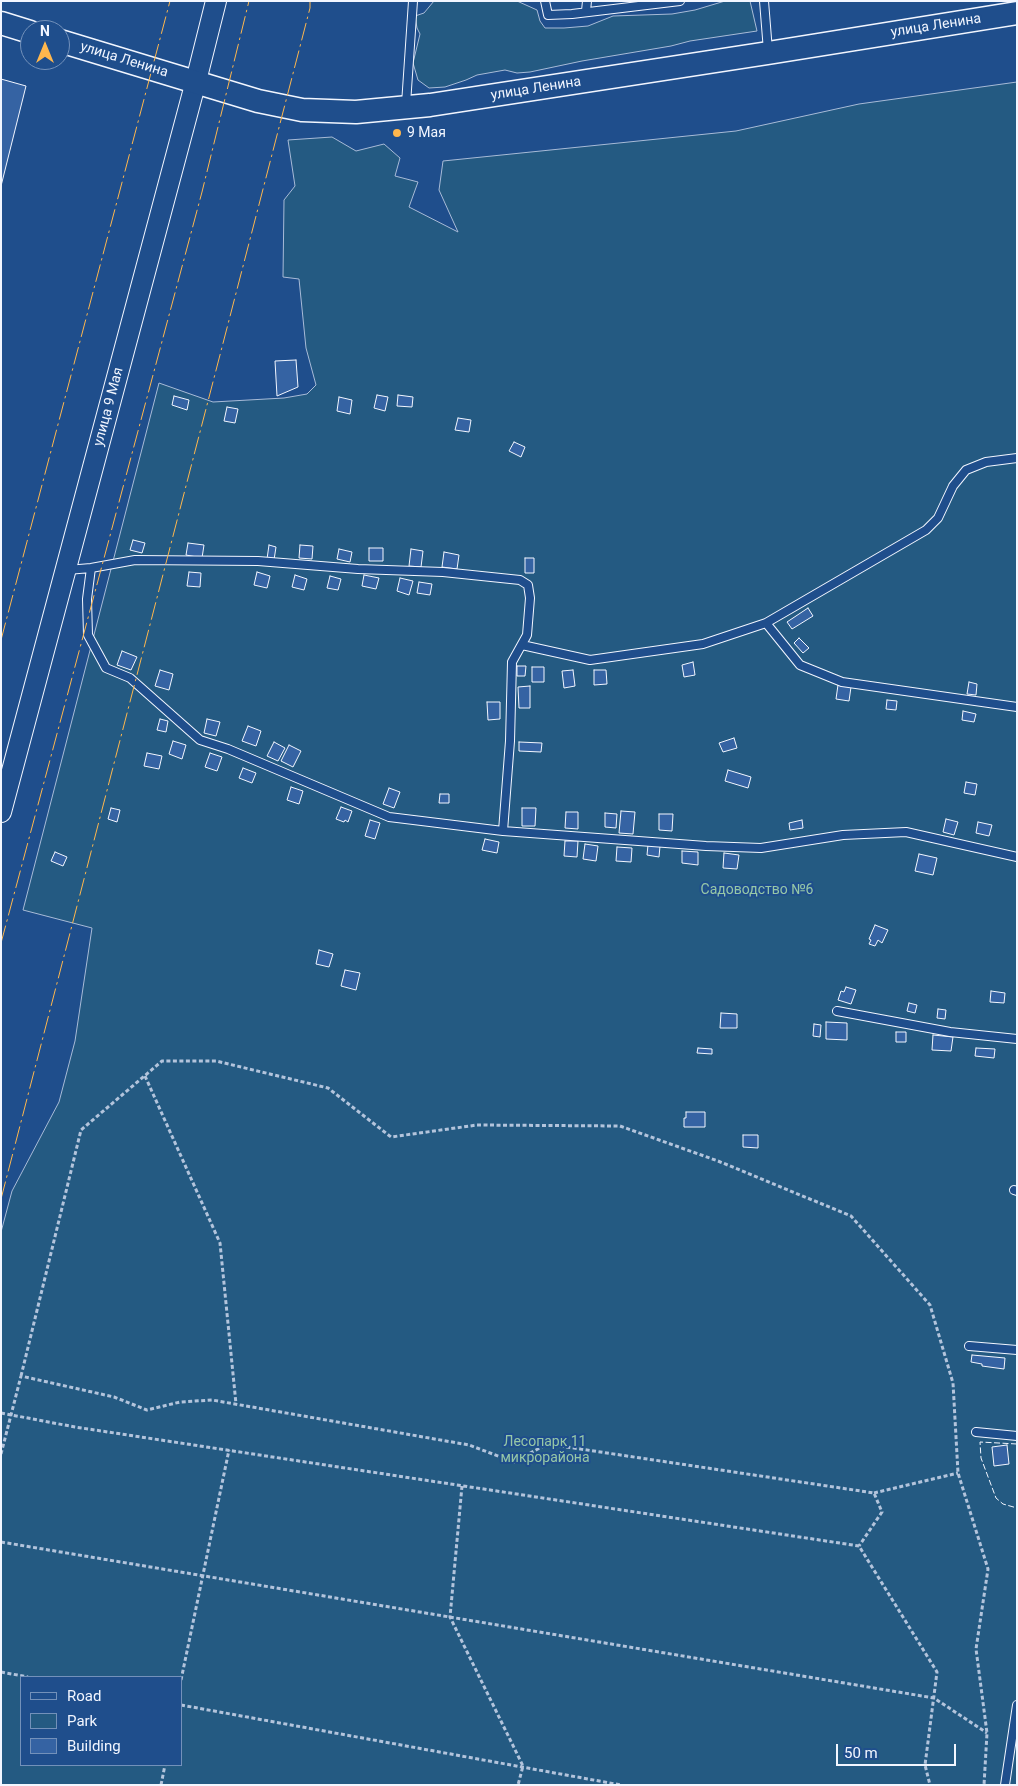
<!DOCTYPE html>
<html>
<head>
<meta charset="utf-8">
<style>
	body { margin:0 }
	#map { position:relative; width:1018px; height:1786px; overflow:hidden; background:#1f4e8c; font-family:Roboto,sans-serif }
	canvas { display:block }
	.frame { position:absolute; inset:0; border:2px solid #f2f6ff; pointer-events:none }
	.legend { position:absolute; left:20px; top:1676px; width:162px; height:90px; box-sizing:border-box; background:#1f4e8c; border:1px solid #7391ba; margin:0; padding:6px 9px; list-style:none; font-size:15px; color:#f2f6ff }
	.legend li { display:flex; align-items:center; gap:10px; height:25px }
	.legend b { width:25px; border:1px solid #7391ba }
	.north { position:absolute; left:20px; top:20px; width:50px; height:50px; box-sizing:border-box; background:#1f4e8c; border:1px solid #7391ba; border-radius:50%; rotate:0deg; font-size:14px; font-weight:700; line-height:20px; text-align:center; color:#f2f6ff }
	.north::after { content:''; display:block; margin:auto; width:18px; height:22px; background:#ffb74d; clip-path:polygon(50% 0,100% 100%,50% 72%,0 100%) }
	.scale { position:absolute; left:836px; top:1744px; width:120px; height:22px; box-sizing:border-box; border:2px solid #f2f6ff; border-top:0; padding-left:6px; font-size:15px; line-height:18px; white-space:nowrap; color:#f2f6ff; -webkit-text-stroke:4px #1f4e8c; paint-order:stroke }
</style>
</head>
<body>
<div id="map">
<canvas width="1018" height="1786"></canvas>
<div class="frame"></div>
<ul class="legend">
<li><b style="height:6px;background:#1f4e8c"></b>Road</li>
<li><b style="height:14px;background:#245a82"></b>Park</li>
<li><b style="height:14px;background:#3563a3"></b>Building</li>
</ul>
<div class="north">N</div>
<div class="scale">50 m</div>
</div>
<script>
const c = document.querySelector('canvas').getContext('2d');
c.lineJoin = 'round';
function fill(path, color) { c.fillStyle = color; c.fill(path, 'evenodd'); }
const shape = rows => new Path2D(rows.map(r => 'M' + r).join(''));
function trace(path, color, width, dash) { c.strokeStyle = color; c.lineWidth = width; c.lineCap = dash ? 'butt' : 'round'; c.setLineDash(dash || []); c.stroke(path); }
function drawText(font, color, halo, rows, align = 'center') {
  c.font = font + ' Roboto,sans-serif'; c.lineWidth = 4; c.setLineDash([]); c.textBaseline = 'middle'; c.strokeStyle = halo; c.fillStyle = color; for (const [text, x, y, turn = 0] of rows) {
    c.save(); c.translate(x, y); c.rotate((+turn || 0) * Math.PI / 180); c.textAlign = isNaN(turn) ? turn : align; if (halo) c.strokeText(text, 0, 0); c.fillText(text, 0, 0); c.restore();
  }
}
const green = shape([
	[434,1,517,1,537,10,540,21,545,28,564,28,588,26,613,16,672,14,695,10,725,1,750,1,757,31,690,41,671,46,582,61,530,72,517,73,505,70,477,75,466,80,445,87,429,88,418,80,413,63,420,34,417,28,415,16,424,13,434,1],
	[1017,82,1017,1785,1,1785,1,1232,12,1191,59,1102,75,1041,92,928,23,910,159,383,213,402,284,398,307,394,316,385,306,348,299,279,283,277,284,200,295,186,288,140,332,137,356,151,384,144,400,158,395,176,418,182,409,207,458,232,439,190,443,161,736,131,859,104,1017,82],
	[21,1677,181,1677,181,1765,21,1765,21,1677]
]);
fill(green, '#245a82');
trace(green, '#a8bbd7', 1);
const building = shape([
	[1,79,26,86,1,186,1,79],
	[296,360,298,387,277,396,275,361,296,360],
	[377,395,388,397,385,411,374,408,377,395],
	[398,395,413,397,412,407,397,406,398,395],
	[174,396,189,400,187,410,172,405,174,396],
	[339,397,352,400,350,414,337,411,339,397],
	[227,407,238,409,235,423,224,421,227,407],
	[458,418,471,420,469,432,455,430,458,418],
	[514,442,525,447,521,457,509,451,514,442],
	[133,540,145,543,142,553,130,550,133,540],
	[188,543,204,545,202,558,186,555,188,543],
	[269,545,276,547,274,560,267,559,269,545],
	[300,545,313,546,312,559,299,558,300,545],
	[369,548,383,548,383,561,369,561,369,548],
	[339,549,352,552,350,562,337,559,339,549],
	[411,549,423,551,421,567,409,566,411,549],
	[444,552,459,555,457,569,442,567,444,552],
	[525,558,534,558,534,573,525,573,525,558],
	[189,572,201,573,200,587,187,586,189,572],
	[257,572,270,576,267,588,254,585,257,572],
	[295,575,307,579,304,590,292,587,295,575],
	[364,575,379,578,376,589,362,586,364,575],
	[330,576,341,579,338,590,327,588,330,576],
	[400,578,413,581,409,595,397,591,400,578],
	[419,582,432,584,430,595,417,593,419,582],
	[808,608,813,616,792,629,787,622,808,608],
	[799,638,809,648,803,653,794,643,799,638],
	[122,651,137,657,131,670,117,665,122,651],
	[693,662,695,675,684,677,682,665,693,662],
	[517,666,526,666,525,676,517,676,517,666],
	[532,667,544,667,544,682,532,682,532,667],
	[160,670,173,674,169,690,155,686,160,670],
	[573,670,575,686,564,688,562,671,573,670],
	[594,670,606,670,607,684,594,685,594,670],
	[969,682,977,684,976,695,967,694,969,682],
	[838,685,851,687,849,701,836,699,838,685],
	[530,686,530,708,519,708,518,687,530,686],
	[887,700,897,701,896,710,886,709,887,700],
	[487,702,500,702,500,719,488,720,487,702],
	[963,711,976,714,974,722,962,720,963,711],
	[160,719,168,721,166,732,157,730,160,719],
	[207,719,220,722,216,736,204,733,207,719],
	[248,726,261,731,256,746,242,741,248,726],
	[734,738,737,748,723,752,719,743,734,738],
	[173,741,186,745,182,759,169,754,173,741],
	[274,742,285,748,278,761,267,756,274,742],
	[519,742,542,743,541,752,519,751,519,742],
	[289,745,301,751,293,767,281,761,289,745],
	[147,753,162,756,159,769,144,766,147,753],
	[210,753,222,757,217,771,205,767,210,753],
	[243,768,256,773,252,783,239,778,243,768],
	[728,770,751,777,748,788,725,781,728,770],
	[966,782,977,784,975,795,964,793,966,782],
	[291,787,303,791,299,804,287,800,291,787],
	[389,788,400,792,394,808,383,804,389,788],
	[440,794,449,794,449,803,439,803,440,794],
	[341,807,352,811,348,822,345,820,344,822,336,819,341,807],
	[111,808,120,810,117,822,108,819,111,808],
	[522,808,536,808,535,826,522,826,522,808],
	[621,811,635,812,633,834,619,833,621,811],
	[566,812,578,812,578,829,565,828,566,812],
	[605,813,617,814,616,828,605,827,605,813],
	[659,814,673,814,672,831,659,830,659,814],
	[946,819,958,822,954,835,943,832,946,819],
	[370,820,380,823,375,839,365,836,370,820],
	[802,820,803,828,790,830,789,823,802,820],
	[978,822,992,825,989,836,976,833,978,822],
	[485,839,499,842,497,853,482,850,485,839],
	[565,841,578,841,577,857,564,856,565,841],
	[585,844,598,846,596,861,583,859,585,844],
	[648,845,660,846,659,857,647,855,648,845],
	[617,847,632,848,631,862,616,861,617,847],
	[682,851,698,852,698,865,682,863,682,851],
	[55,852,67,857,63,866,51,861,55,852],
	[724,853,739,855,737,869,723,868,724,853],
	[919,854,937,858,933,875,915,871,919,854],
	[875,925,888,930,882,943,878,940,875,946,869,944,871,940,869,939,875,925],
	[319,950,333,954,329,967,316,964,319,950],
	[345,970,360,973,356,990,341,986,345,970],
	[846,987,856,990,851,1004,838,1000,841,991,844,992,846,987],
	[991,991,1005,993,1004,1003,990,1002,991,991],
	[909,1003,917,1005,915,1013,907,1011,909,1003],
	[938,1009,946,1010,945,1019,937,1018,938,1009],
	[721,1013,737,1014,737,1028,720,1028,721,1013],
	[826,1022,847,1023,847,1040,826,1039,826,1022],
	[814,1024,821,1025,820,1037,813,1036,814,1024],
	[896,1032,906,1032,906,1042,896,1042,896,1032],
	[933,1035,953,1037,951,1051,932,1050,933,1035],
	[698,1048,712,1049,712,1054,697,1053,698,1048],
	[976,1048,995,1049,994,1058,975,1056,976,1048],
	[686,1112,705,1112,705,1127,684,1127,684,1118,686,1118,686,1112],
	[743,1135,758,1135,758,1148,743,1147,743,1135],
	[972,1355,1005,1358,1004,1369,982,1366,982,1364,971,1362,972,1355],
	[1007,1445,1009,1464,994,1466,992,1447,1007,1445]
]);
fill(building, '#3563a3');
trace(building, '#f2f6ff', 1);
const service = shape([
	[545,1,548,15,572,14,680,1],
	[764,1,768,51],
	[586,11,587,1],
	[406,104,413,1],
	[91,568,87,599,88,635,106,668,130,678,200,740,228,749,389,817,503,831],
	[67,570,91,568,135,560,258,561,358,569,443,572,520,580,528,585,530,598,527,635,512,662,510,741,503,831,706,846,761,848,843,835,906,832,1017,857],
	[766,623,800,665,842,682,1017,707],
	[522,645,590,660,703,644,766,623,926,530,938,518,953,486,966,470,986,462,1017,458],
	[837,1011,950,1032,1017,1039],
	[1014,1190,1017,1191],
	[969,1346,1017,1350],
	[976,1432,1017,1436],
	[1005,1785,1017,1705]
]);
const secondary = shape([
	[1,812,196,81,216,1]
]);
const primary = shape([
	[1,23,30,32],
	[60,41,258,101,302,110,356,112,430,105,768,53,1017,13]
]);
trace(service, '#f2f6ff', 10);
trace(secondary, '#f2f6ff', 22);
trace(primary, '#f2f6ff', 25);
trace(shape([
	[145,1076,220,1243,236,1404],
	[21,1376,81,1130,162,1061,216,1061,328,1088,391,1137,477,1125,620,1126,718,1161,851,1216,930,1305,953,1383,958,1473,988,1569,976,1649,987,1733,984,1785],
	[1,1413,75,1427,859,1546,937,1672,925,1765,930,1785],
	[1,1454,21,1376,114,1397,147,1410,180,1402,212,1400,469,1445,514,1462,547,1444,874,1493,882,1512,859,1546],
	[462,1486,450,1617,523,1766,518,1785],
	[874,1493,958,1473],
	[1,1542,934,1698,987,1733],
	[1,1672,28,1677],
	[181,1680,229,1450],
	[181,1705,621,1785],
	[161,1785,165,1765]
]), '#b3c4dc', 3, [4, 2.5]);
trace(service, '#1f4e8c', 8);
trace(secondary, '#1f4e8c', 20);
trace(primary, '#1f4e8c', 22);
trace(shape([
	[1017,1444,980,1442,981,1458,996,1498,1003,1504,1017,1508]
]), '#f2f6ff', 1, [6, 2.5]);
trace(shape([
	[1,640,170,1],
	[1,943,202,192,249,1],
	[1,1199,310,8,310,1]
]), '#ffb74d', 1, [18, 4, 2.5, 4]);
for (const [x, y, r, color] of [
	[397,133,5,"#ffb74d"]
]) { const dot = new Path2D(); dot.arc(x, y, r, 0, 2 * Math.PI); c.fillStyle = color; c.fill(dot); trace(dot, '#1f4e8c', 2); }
drawText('14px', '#f2f6ff', '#1f4e8c', [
	["улица Ленина",936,26,-9],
	["улица Ленина",124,60,17],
	["улица Ленина",536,89,-9],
	["улица 9 Мая",109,407,-75]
]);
drawText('14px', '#f2f6ff', '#1f4e8c', [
	["9 Мая",407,133]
], 'left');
drawText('14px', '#97c8a6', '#1f4e8c', [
	["Садоводство №6",757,890],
	["Лесопарк 11",545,1442],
	["микрорайона",545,1458]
]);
</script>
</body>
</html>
